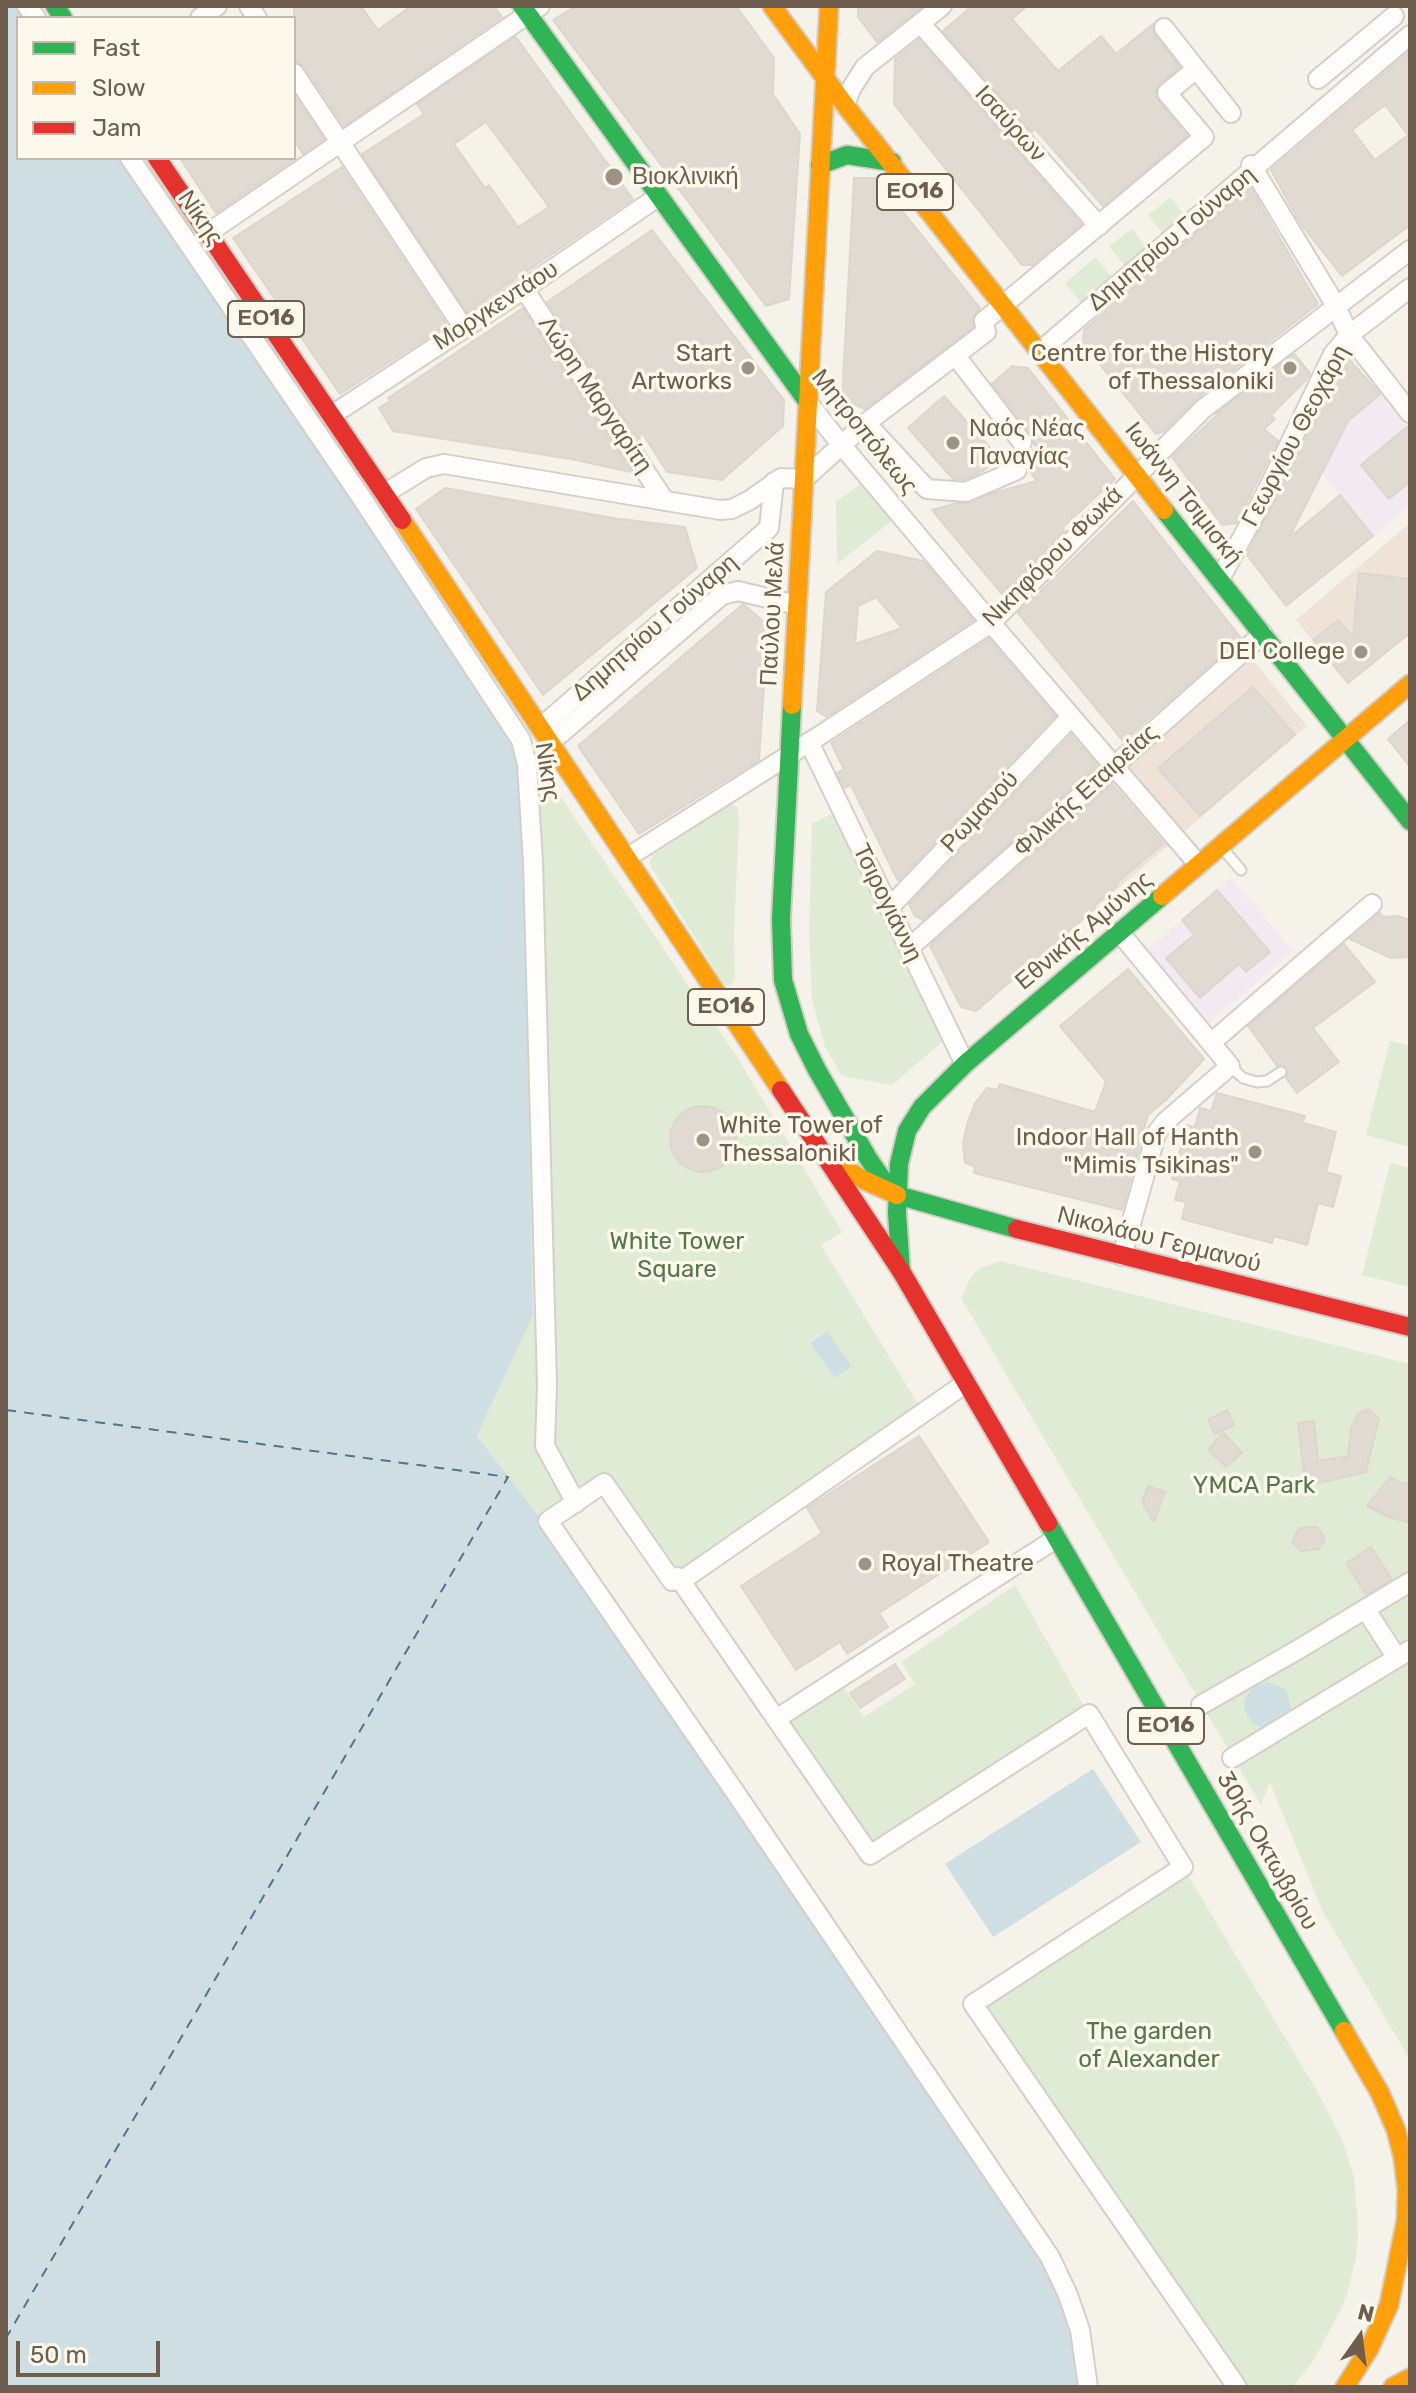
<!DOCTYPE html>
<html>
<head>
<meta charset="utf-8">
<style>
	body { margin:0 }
	#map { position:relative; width:1416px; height:2393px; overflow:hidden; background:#f5f2ea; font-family:Rubik,sans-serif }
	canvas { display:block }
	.frame { position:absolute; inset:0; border:8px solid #6f5e4e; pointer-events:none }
	.legend { position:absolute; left:16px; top:16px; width:280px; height:144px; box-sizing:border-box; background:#fcf8eb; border:2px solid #c4baac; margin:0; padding:10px 14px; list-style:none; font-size:24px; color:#6f5e4e }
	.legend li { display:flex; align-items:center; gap:16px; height:40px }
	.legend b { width:40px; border:2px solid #c4baac }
	.north { position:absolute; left:1320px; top:2297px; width:80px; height:80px; -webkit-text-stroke:6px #fcf8eb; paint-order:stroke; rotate:14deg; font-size:22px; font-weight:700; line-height:32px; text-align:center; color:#6f5e4e }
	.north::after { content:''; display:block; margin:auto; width:28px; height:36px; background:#6f5e4e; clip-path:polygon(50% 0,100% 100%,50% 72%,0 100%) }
	.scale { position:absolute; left:16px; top:2341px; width:144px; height:36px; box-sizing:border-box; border:4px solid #6f5e4e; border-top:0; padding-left:10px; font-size:24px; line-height:28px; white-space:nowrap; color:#6f5e4e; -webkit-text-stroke:6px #fcf8eb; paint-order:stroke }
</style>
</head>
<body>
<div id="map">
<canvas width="1416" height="2393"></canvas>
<div class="frame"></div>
<ul class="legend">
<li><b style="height:10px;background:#30b455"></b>Fast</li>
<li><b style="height:10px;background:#ff9f0a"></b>Slow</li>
<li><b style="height:10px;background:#e5322d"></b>Jam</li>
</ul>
<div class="north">N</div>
<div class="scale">50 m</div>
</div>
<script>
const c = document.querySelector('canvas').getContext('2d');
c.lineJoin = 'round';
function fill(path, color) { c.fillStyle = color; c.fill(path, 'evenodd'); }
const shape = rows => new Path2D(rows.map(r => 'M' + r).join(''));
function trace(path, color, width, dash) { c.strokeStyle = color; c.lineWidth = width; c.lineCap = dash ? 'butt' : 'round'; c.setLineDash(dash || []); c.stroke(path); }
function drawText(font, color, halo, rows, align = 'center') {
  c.font = font + ' Rubik,sans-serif'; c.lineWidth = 7; c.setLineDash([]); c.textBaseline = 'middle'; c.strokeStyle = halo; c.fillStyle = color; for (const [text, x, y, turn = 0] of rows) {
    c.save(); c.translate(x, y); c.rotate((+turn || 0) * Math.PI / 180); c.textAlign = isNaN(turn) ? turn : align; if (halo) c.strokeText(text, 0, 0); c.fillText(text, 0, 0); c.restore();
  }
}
fill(shape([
	[1410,523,1410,633,1348,683,1296,620],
	[1252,659,1307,726,976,1011,961,1007,928,943]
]), '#efe3d9');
fill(shape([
	[1380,394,1410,430,1410,505,1373,537,1322,473,1348,421],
	[1231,878,1293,951,1208,1024,1146,951]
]), '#f3e9f0');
fill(shape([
	[1171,197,1188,220,1166,238,1148,215],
	[1132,229,1149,251,1127,269,1109,246],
	[1096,257,1115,281,1084,306,1065,283],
	[862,483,893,520,837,564,836,502],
	[543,771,739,1060,842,1232,821,1245,920,1407,672,1581,604,1484,544,1523,477,1436,533,1315,522,780],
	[826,1331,852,1366,835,1378,810,1342],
	[733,805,738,808,739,822,734,934,735,979,729,986,724,984,651,867,650,862,653,855,728,806],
	[832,814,943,1041,892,1085,842,1076,825,1047,812,1000,809,932,812,823],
	[1390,1041,1410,1046,1410,1147,1366,1135],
	[1390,1163,1410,1168,1410,1287,1362,1275],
	[1000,1261,1410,1364,1410,2060,1323,1912,1270,1783,1261,1805,961,1298,971,1276,981,1268],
	[1015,1585,1089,1715,870,1855,779,1722,840,1681,864,1717,915,1684,901,1662],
	[1183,1867,1317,2091,1342,2139,1354,2178,1357,2211,1358,2236,1356,2258,1349,2286,1343,2305,1314,2360,1293,2387,1237,2387,973,2004]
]), '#e0ebd6');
fill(shape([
	[6,6,19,6,27,18,18,18,18,158,121,158,507,730,517,752,522,780,533,1315,477,1436,544,1523,1025,2226,1066,2302,1083,2387,6,2387],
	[827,1331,852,1366,835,1378,810,1343],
	[1268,1682,1282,1687,1287,1692,1291,1707,1290,1714,1265,1729,1251,1722,1244,1708,1244,1700,1253,1687],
	[1093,1769,1141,1842,993,1937,945,1864]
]), '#cedee3');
trace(shape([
	[6,1410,508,1477,6,2338]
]), '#4e7686', 2, [10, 8]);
const building = shape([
	[294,6,361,6,378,30,411,6,494,6,502,17,344,126,304,66,294,61,294,6],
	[576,6,736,6,774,58,773,94,800,134,789,299,766,306,553,20,576,6],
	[858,6,923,6,877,42,858,17,858,6],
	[972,6,1027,6,1012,19,1058,71,1101,36,1116,54,1153,24,1155,35,1180,67,1159,84,1155,96,1187,136,1103,206,1035,129,1032,132,943,31,972,6],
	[516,37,633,199,467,312,362,154,424,114,417,104,516,37],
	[486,122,549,207,518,227,489,185,485,188,454,144,486,122],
	[919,40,1081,224,1032,265,1022,265,894,104,895,59,919,40],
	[1410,51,1410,225,1342,276,1300,223,1271,170,1410,51],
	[1385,105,1408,135,1375,160,1352,130,1385,105],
	[294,95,324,139,303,154,294,140,294,95],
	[180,158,296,158,216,213,180,158],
	[342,167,447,325,340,394,233,238,342,167],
	[854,178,876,178,980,308,973,316,973,327,865,409,842,399,854,178],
	[1250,187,1318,304,1196,399,1164,431,1156,434,1083,343,1084,330,1250,187],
	[652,230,784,400,783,426,722,480,667,472,641,431,639,440,547,302,652,230],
	[523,308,631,472,571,459,393,431,379,408,390,401,388,398,523,308],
	[1294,354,1310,373,1307,379,1271,415,1275,419,1264,429,1278,441,1236,523,1222,525,1172,457,1218,414,1216,414,1294,354],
	[1347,357,1380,394,1348,421,1289,538,1340,495,1373,536,1286,606,1247,555,1347,357],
	[1012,366,1028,368,1115,479,1062,528,1065,531,1002,594,932,510,957,503,970,503,993,493,1037,481,1030,472,1046,459,1034,444,1032,435,992,384,1012,366],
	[944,396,999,458,983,471,964,480,953,479,908,428,944,396],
	[1409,425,1410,482,1389,499,1361,465,1409,425],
	[445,488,613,518,685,527,697,568,543,695,416,509,445,488],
	[1133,501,1241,638,1123,741,1018,613,1133,501],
	[877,551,923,561,973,620,826,717,817,711,826,592,877,551],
	[876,597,902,628,855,644,858,606,876,597],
	[1359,573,1410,579,1410,633,1348,683,1313,640,1338,620,1353,637,1359,573],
	[743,604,768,625,759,760,639,834,578,746,743,604],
	[989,639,1055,716,899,880,897,879,851,785,845,788,837,773,844,769,831,743,989,639],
	[1253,687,1295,735,1200,816,1158,768,1253,687],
	[1410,720,1410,767,1388,739,1410,720],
	[1071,735,1097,765,923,920,915,916,909,904,1071,735],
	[1112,784,1163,844,1115,884,1117,886,1094,906,1096,908,976,1011,961,1007,930,946,1112,784],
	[1217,890,1270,952,1246,972,1239,964,1200,998,1166,958,1194,935,1182,920,1217,890],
	[1380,913,1383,917,1398,916,1410,920,1410,957,1391,958,1350,939,1380,913],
	[1344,944,1375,982,1313,1028,1339,1062,1297,1093,1286,1078,1288,1072,1287,1067,1281,1065,1277,1066,1248,1026,1344,944],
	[1128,969,1204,1059,1166,1100,1148,1115,1122,1210,974,1173,975,1166,965,1163,963,1144,967,1124,975,1103,987,1088,997,1090,1000,1084,1095,1112,1106,1081,1060,1026,1128,969],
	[1217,1093,1305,1116,1303,1123,1336,1132,1326,1172,1341,1176,1333,1207,1318,1203,1307,1245,1274,1236,1272,1243,1182,1219,1186,1202,1175,1200,1180,1181,1172,1179,1187,1125,1195,1127,1200,1108,1211,1111,1217,1093],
	'670 1139a33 33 0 1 1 66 0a33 33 0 1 1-66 0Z',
	[1368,1409,1379,1418,1366,1472,1319,1483,1305,1480,1298,1423,1314,1421,1318,1461,1348,1456,1351,1428,1358,1414,1368,1409],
	[1227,1410,1234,1425,1215,1434,1208,1420,1227,1410],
	[1223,1432,1242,1453,1226,1467,1208,1450,1223,1432],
	[919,1436,989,1542,879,1613,888,1627,847,1654,840,1642,796,1670,741,1586,822,1533,807,1508,919,1436],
	[1390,1477,1401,1483,1410,1484,1410,1523,1388,1517,1367,1506,1390,1477],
	[1148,1486,1165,1492,1154,1522,1142,1502,1148,1486],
	[1317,1527,1325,1539,1319,1549,1301,1551,1292,1542,1299,1528,1317,1527],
	[1371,1547,1392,1579,1366,1595,1346,1563,1371,1547],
	[895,1664,905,1679,860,1708,850,1693,895,1664]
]);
fill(building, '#e0dad2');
trace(building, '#ddd6cd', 2);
const lane = shape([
	[1223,849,1241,870],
	[1230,1066,1243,1078,1257,1082,1267,1081,1281,1072]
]);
const street = shape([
	[27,6,36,18],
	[249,6,257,18],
	[200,18,217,6],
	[920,23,1099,226],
	[1164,28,1231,113],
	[294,73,463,327],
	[1318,79,1394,16],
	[845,105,851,89,865,67,942,6],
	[130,158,361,497,521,740,527,765,533,862,547,1385,545,1446,576,1503],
	[1251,165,1336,306,1349,335,1410,413],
	[208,233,540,6],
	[524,289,665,501],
	[1040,351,1410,35],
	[955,355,1022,442],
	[807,401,839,442,991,623,1199,865],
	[332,415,524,289,659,196],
	[866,423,927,489,966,492,1017,470],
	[384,494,426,468,444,464,720,510,732,509,750,500,781,478,804,479,866,423,986,332,984,321,1204,137,1167,93,1196,69],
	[1220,579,1266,493,1333,354,1349,335,1410,288],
	[541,727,769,528,774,482],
	[551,742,722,595,738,591,797,605],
	[809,742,965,1064],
	[628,857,816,738,991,623,1203,409,1410,250],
	[889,908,1071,717],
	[1120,933,1230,1066,1165,1122,1156,1134,1122,1256],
	[909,948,1263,634],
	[1212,1042,1372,904],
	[681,1581,966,1383],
	[1366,1610,1397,1658],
	[1201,1705,1299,1649,1410,1582],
	[776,1719,1057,1538],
	[1232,1758,1410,1650],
	[1088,2387,1080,2330,1068,2295,1050,2257,735,1792,548,1521,604,1483,672,1581,678,1577,681,1581,870,1855,1089,1714,1183,1867,973,2004,1237,2387]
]);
const fast = shape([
	[55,6,63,18],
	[522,6,807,401],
	[820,165,847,155,892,162],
	[1164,510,1410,821],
	[792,705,781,919,783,980,799,1034,817,1070,868,1158,883,1180,897,1195,1017,1229],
	[901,1271,897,1213,899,1164,907,1131,922,1107,965,1064,1162,896],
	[1048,1523,1344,2031]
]);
const slow = shape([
	[772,6,845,105,1164,510],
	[402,520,781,1090],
	[792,705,829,6],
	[1162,896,1410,684],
	[834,1162,864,1180,897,1195],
	[1344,2031,1380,2093,1396,2130,1403,2157,1407,2190,1406,2221,1389,2305,1369,2349,1345,2387],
	[1393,2387,1410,2378]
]);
const jam = shape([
	[157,158,402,520],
	[781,1090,901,1271,1048,1523],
	[1017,1229,1410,1327]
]);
trace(lane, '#d4cfc8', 13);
trace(street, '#d4cfc8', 22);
trace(fast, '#d3cec5', 22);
trace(slow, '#d3cec5', 22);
trace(jam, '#d3cec5', 22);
trace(lane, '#fefdfc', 9);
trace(street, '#fefdfc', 18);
trace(fast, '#30b455', 18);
trace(slow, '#ff9f0a', 18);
trace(jam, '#e5322d', 18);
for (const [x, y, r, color] of [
	[614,177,10,"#9e9285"],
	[748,368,8,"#9e9285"],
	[1290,368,8,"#9e9285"],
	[953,443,8,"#9e9285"],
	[1361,652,8,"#9e9285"],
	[703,1140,8,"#9e9285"],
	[1255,1152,8,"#9e9285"],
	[865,1564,8,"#9e9285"]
]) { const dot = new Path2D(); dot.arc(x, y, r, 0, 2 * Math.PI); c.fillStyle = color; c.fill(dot); trace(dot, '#fcf8eb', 3); }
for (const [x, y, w] of [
	[915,192,76],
	[266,319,76],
	[726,1007,76],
	[1166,1726,76]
]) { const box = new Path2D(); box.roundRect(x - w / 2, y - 18, w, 36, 6); c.fillStyle = '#fcf8eb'; c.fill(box); trace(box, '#6f5e4e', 2); }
drawText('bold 22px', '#6f5e4e', null, [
	["ΕΟ16",915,192],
	["ΕΟ16",266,319],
	["ΕΟ16",726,1007],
	["ΕΟ16",1166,1726]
]);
drawText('24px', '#6f5e4e', '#fcf8eb', [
	["Ισαύρων",1010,124,48],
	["Νίκης",200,218,56],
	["Δημητρίου Γούναρη",1172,239,-40],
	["Μοργκεντάου",496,306,-33],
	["Λώρη Μαργαρίτη",595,395,56],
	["Μητροπόλεως",864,432,51],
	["Γεωργίου Θεοχάρη",1296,436,-62],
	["Ιωάννη Τσιμισκή",1183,494,52],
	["Νικηφόρου Φωκά",1053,557,-45],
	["Παύλου Μελά",773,614,-87],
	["Δημητρίου Γούναρη",655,628,-41],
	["Νίκης",547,772,81],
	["Φιλικής Εταιρείας",1086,791,-42],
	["Ρωμανού",980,812,-47],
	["Τσιρογιάννη",887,903,64],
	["Εθνικής Αμύνης",1084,931,-40],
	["Νικολάου Γερμανού",1159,1240,14],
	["30ής Οκτωβρίου",1267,1851,60]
]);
drawText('24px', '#6f5e4e', '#fcf8eb', [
	["Βιοκλινική",632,177],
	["Start",732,354,"right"],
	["Artworks",732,382,"right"],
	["Centre for the History",1274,354,"right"],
	["of Thessaloniki",1274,382,"right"],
	["Ναός Νέας",969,429],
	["Παναγίας",969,457],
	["DEI College",1345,652,"right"],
	["White Tower of",719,1126],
	["Thessaloniki",719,1154],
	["Indoor Hall of Hanth",1239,1138,"right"],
	["\"Mimis Tsikinas\"",1239,1166,"right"],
	["Royal Theatre",881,1564]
], 'left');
drawText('24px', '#53794b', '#fcf8eb', [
	["White Tower",677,1242],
	["Square",677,1270],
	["YMCA Park",1254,1486],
	["The garden",1149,2032],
	["of Alexander",1149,2060]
]);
</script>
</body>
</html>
